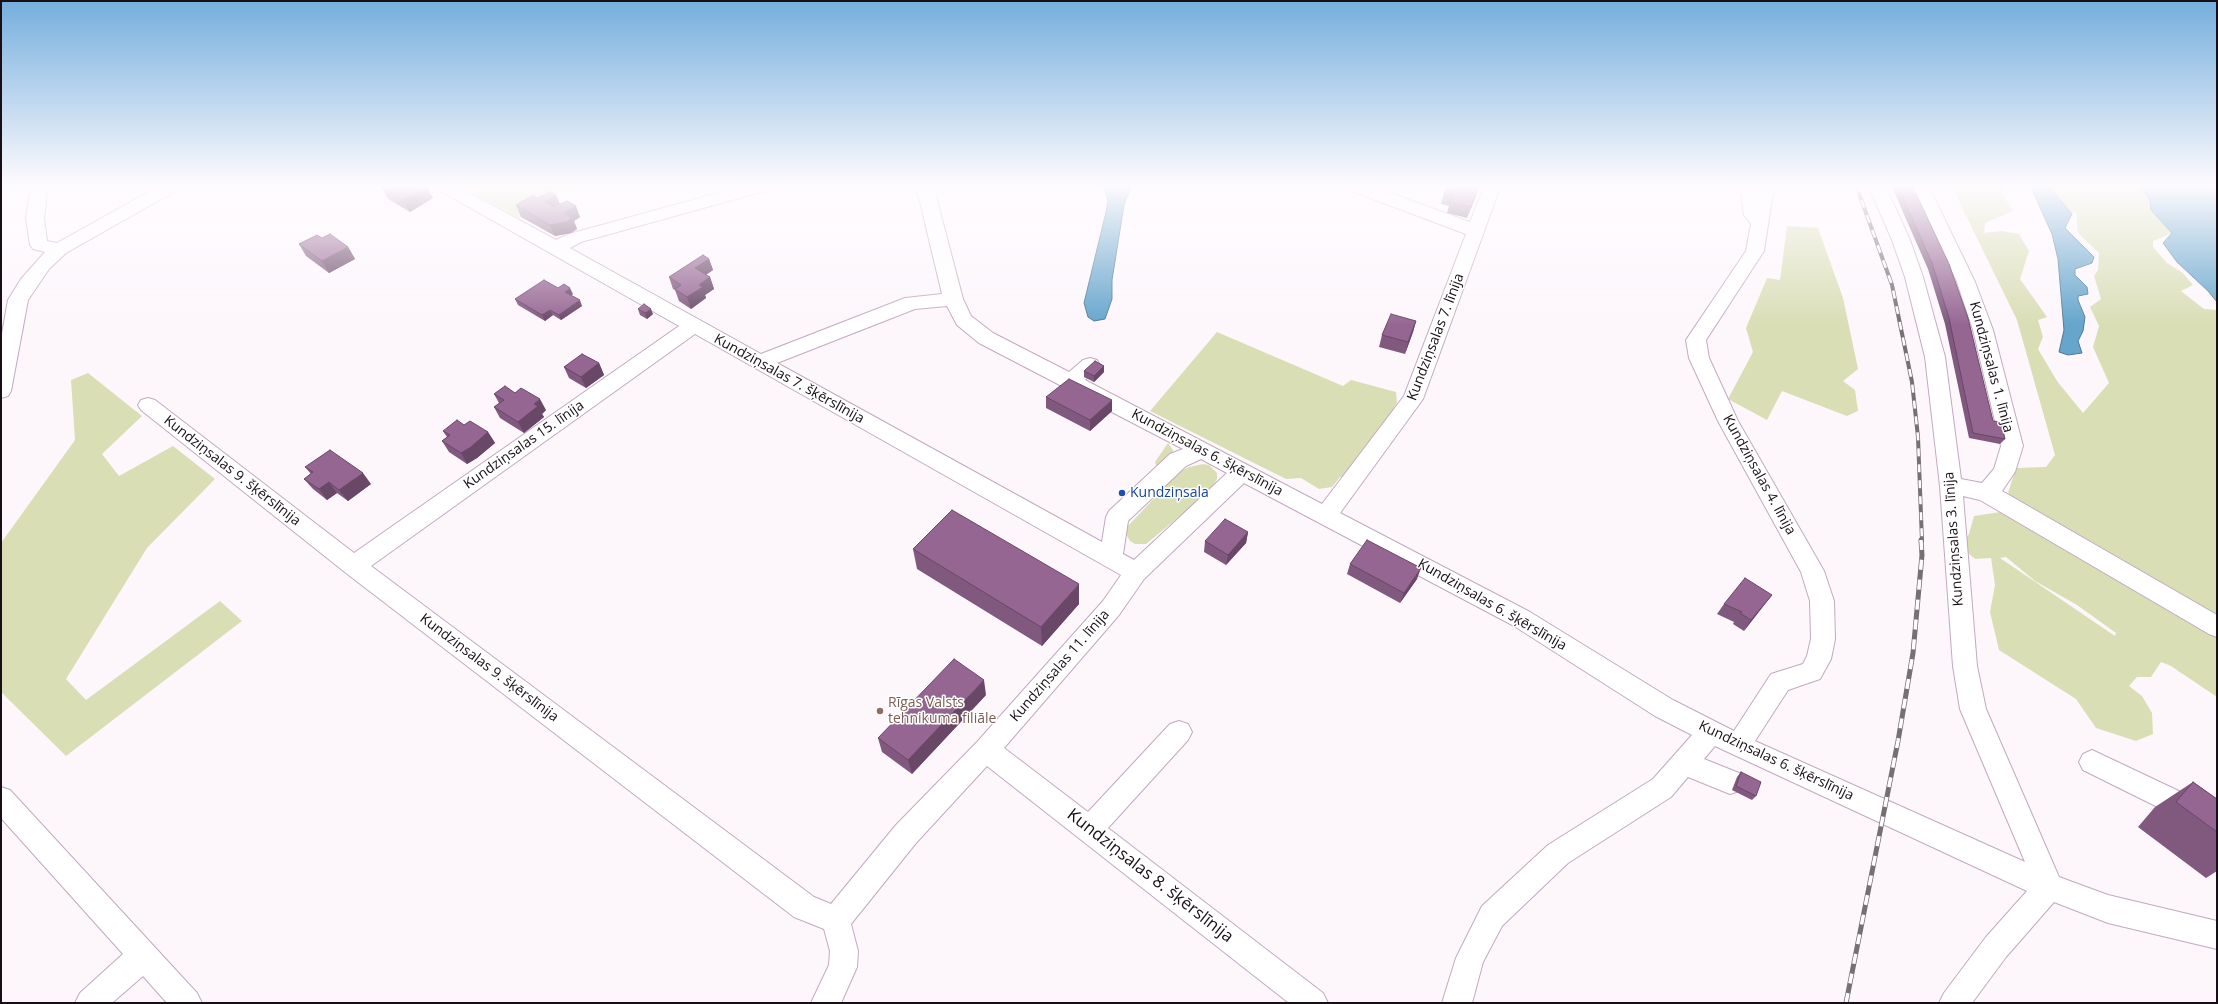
<!DOCTYPE html>
<html>
<head>
<meta charset="utf-8">
<style>
	body { margin:0 }
	#map { position:relative; width:2218px; height:1004px; overflow:hidden; background:#fdf7fc; font-family:"Open Sans",sans-serif }
	canvas { display:block }
	.frame { position:absolute; inset:0; border:2px solid #170e16; pointer-events:none }
</style>
</head>
<body>
<div id="map">
<canvas width="2218" height="1004"></canvas>
<div class="frame"></div>
</div>
<script>
const c = document.querySelector('canvas').getContext('2d');
c.lineJoin = 'round';
function fill(path, color) { c.fillStyle = color; c.fill(path, 'evenodd'); }
const shape = rows => new Path2D(rows.map(r => 'M' + r).join(''));
function trace(path, color, width, dash) { c.strokeStyle = color; c.lineWidth = width; c.lineCap = dash ? 'butt' : 'round'; c.setLineDash(dash || []); c.stroke(path); }
function drawText(font, color, halo, rows, align = 'center') {
  c.font = font + ' "Open Sans",sans-serif'; c.lineWidth = 3; c.setLineDash([]); c.textBaseline = 'middle'; c.strokeStyle = halo; c.fillStyle = color; for (const [text, x, y, turn = 0] of rows) {
    c.save(); c.translate(x, y); c.rotate((+turn || 0) * Math.PI / 180); c.textAlign = isNaN(turn) ? turn : align; if (halo) c.strokeText(text, 0, 0); c.fillText(text, 0, 0); c.restore();
  }
}
fill(shape([
	[459,185,573,185,519,218],
	[1951,185,2005,185,2002,193,2013,211,1985,223,1984,233,2001,231,2019,234,2029,251,2020,279,2047,317,2038,320,2043,337,2038,349,2057,381,2083,413,2109,383,2093,347,2099,326,2090,307,2101,299,2094,276,2098,270,2099,253,2078,233,2076,211,2072,214,2048,185,2140,185,2150,200,2151,210,2172,233,2153,241,2153,247,2167,263,2183,273,2193,285,2181,291,2204,309,2217,310,2217,697,2171,666,2161,662,2151,677,2137,677,2129,686,2142,696,2152,713,2153,734,2136,741,2096,728,2076,699,1999,650,1990,612,1995,585,1991,558,1975,559,1960,546,1969,534,1974,516,2020,509,2008,493,2016,468,2046,467,2055,455,2017,320],
	[2006,557,2035,581,2077,605,2116,633,2115,636,2000,558],
	[1787,226,1818,228,1843,298,1858,369,1843,381,1855,390,1858,411,1847,416,1782,391,1767,420,1728,399,1753,352,1746,328,1767,278,1780,280],
	[1217,332,1343,386,1351,380,1396,392,1397,403,1394,407,1401,411,1348,477,1340,477,1332,487,1319,489,1301,478,1286,479,1150,411],
	[88,373,142,416,102,454,119,476,173,446,215,479,147,548,66,679,86,700,220,601,242,621,66,756,1,692,1,543,75,440,71,380],
	[1168,443,1173,450,1173,454,1158,471,1155,462],
	[1203,464,1209,465,1217,473,1217,479,1210,491,1146,544,1135,544,1130,541,1126,534,1128,526,1179,472,1189,467]
]), '#d9deb5');
const water = shape([
	[1103,185,1132,185,1124,205,1112,280,1112,299,1105,319,1094,321,1088,317,1084,303,1106,212,1108,200,1103,185],
	[2030,185,2048,185,2072,214,2065,228,2094,257,2092,263,2075,269,2075,275,2087,287,2088,294,2078,296,2078,300,2085,317,2083,331,2078,341,2082,353,2068,355,2059,352,2064,330,2058,259,2052,234,2030,185],
	[2140,185,2217,185,2217,302,2208,291,2177,262,2163,243,2172,233,2151,210,2150,200,2140,185]
]);
fill(water, '#66a5cc');
trace(water, '#4e7895', 1);
const minor = shape([
	[31,185,48,185,44,218,47,241,57,243,161,185,182,185,179,189,66,253,49,269,28,300,11,391,8,396,1,398,1,339,8,300,21,279,45,252,33,249,30,245,26,218,31,185],
	[434,185,455,185,556,240,569,234,747,185,774,185,772,189,581,242,570,248,761,354,905,298,942,294,916,185,933,185,963,299,971,316,993,333,1069,372,1083,360,1090,358,1097,360,1100,365,1085,380,1322,504,1404,396,1466,234,1346,189,1343,185,1368,185,1470,222,1485,185,1501,185,1423,399,1340,513,1530,612,1673,700,1734,731,1771,674,1803,664,1807,656,1811,639,1810,601,1801,572,1718,421,1689,358,1686,340,1746,251,1751,224,1744,215,1741,193,1731,185,1751,185,1757,189,1758,185,1774,185,1764,251,1706,340,1709,358,1738,421,1824,571,1834,601,1835,639,1831,659,1820,679,1788,690,1755,741,2025,862,1960,709,1953,666,1940,486,1925,357,1905,277,1892,240,1868,185,1885,185,1910,240,1923,277,1945,357,1961,479,1982,483,1994,469,2001,446,1973,330,1957,282,1911,185,1928,185,1975,282,1993,330,2023,446,2015,472,2002,491,2217,615,2217,637,2209,634,1980,500,1963,496,1977,666,1986,709,2059,877,2108,895,2217,921,2217,949,2108,923,2054,902,2006,957,1972,1003,1939,1003,1944,993,1986,937,2027,891,1715,746,1704,759,1739,773,1743,782,1739,791,1730,794,1688,777,1671,797,1568,863,1502,926,1483,962,1472,1003,1442,1003,1456,958,1482,906,1548,845,1653,779,1692,735,1655,716,1514,626,1244,483,1144,579,1119,615,1004,748,1088,812,1170,724,1179,721,1188,724,1192,732,1188,740,1108,828,1323,993,1328,1003,1289,1003,987,766,916,843,851,924,858,951,857,967,841,1003,811,1003,829,965,830,951,824,929,794,917,346,573,141,410,138,405,141,400,148,398,155,400,354,553,679,326,437,189,434,185],
	[947,306,957,325,979,343,1183,449,1170,454,1109,511,1106,517,1102,542,777,363,915,309,947,306],
	[695,334,1121,575,1103,601,977,742,896,825,831,904,814,897,371,566,695,334],
	[1201,459,1227,473,1134,560,1123,554,1128,521,1186,466,1201,459],
	[2092,750,2202,802,2217,800,2217,824,2201,827,2192,824,2083,770,2079,762,2083,754,2092,750],
	[1,787,10,790,197,993,202,1003,167,1003,143,976,112,1003,75,1003,80,993,123,954,1,818,1,787]
]);
trace(minor, '#c2a9c0', 2);
fill(minor, '#fff');
const railFar1 = shape([
	[1856,185,1892,285,1912,382,1918,437,1922,541]
]);
const rail = shape([
	[1846,1003,1898,741,1913,653,1922,555,1921,540]
]);
trace(railFar1, '#766f75', 4);
trace(rail, '#766f75', 5);
trace(railFar1, '#fff', 2.5, [8]);
trace(rail, '#fff', 3.5, [10]);
fill(shape([
	[1891,185,1912,185,1993,421,2005,439,2000,444,1969,438,1945,324,1928,269],
	[382,188,433,198,410,212,388,199],
	[1444,193,1476,196,1467,218,1447,213,1449,206,1441,204],
	[556,195,560,204,580,217,574,221,577,229,571,233,555,236,521,217,516,205,537,198],
	[322,238,348,247,355,259,329,273,306,256,299,244],
	[709,259,713,270,706,275,710,277,714,289,705,295,706,298,691,309,679,301,675,290,673,289,669,277],
	[558,288,573,294,571,295,582,306,561,320,553,315,545,321,518,305,515,299],
	[638,309,653,314,647,319,640,315],
	[1416,321,1413,332,1405,354,1379,347,1382,335],
	[599,363,604,375,586,388,569,378,564,367],
	[1084,371,1104,372,1094,382,1084,377],
	[494,394,546,410,542,414,544,417,524,433,500,418,494,407,499,403],
	[1046,397,1112,411,1090,431,1046,408],
	[464,425,488,432,495,443,477,458,467,464,449,452,442,441,447,437,443,431],
	[305,467,371,484,348,501,337,493,327,500,313,489,304,479,311,474],
	[1248,532,1246,543,1226,565,1204,552,1205,541],
	[913,549,1079,604,1042,646,917,569],
	[1350,564,1417,579,1400,603,1347,574],
	[1772,595,1744,631,1733,624,1734,622,1717,614,1724,604],
	[986,695,912,774,882,752,878,738],
	[1741,772,1756,796,1752,800,1732,790,1737,777],
	[2193,782,2217,799,2217,871,2206,878,2138,827,2155,807]
]), '#81587e');
fill(shape([
	[1480,185,1476,196,1467,218,1471,207],
	[427,187,433,198,410,212,403,200],
	[556,195,561,207,550,214,545,202],
	[576,206,580,217,574,221,577,229,571,233,555,236,550,225,564,213],
	[348,247,355,259,329,273,322,261],
	[709,259,713,270,699,279,695,268],
	[710,277,714,289,705,295,706,298,691,309,687,297,699,285],
	[570,288,573,294,567,297,565,292],
	[580,300,582,306,561,320,559,315],
	[651,309,653,314,647,319,645,313],
	[550,310,553,315,545,321,542,315],
	[1416,321,1413,332,1405,354,1408,342],
	[599,363,604,375,586,388,581,377],
	[1104,366,1104,372,1094,382,1094,376],
	[540,399,546,410,542,414,544,417,524,433,518,422,534,404],
	[1112,400,1112,411,1090,431,1090,420],
	[488,432,495,443,477,458,467,464,461,453],
	[363,473,371,484,348,501,339,490],
	[329,482,337,493,327,500,319,489],
	[1248,532,1246,543,1226,565,1228,555],
	[1421,568,1417,579,1400,603,1404,593],
	[1079,584,1079,604,1042,646,1041,627],
	[1772,595,1764,605,1744,631,1751,620],
	[984,680,986,695,912,774,908,760]
]), '#694767');
const building = shape([
	[388,185,424,185,427,187,403,200,382,188,388,185],
	[1457,185,1479,185,1471,207,1450,202,1453,195,1444,193,1447,188,1455,190,1457,185],
	[1897,185,1912,185,1949,264,1968,318,1993,421,2001,422,2005,439,1973,433,1949,318,1932,263,1897,185],
	[550,192,556,195,545,202,553,207,567,201,576,206,564,213,572,218,566,222,550,225,516,205,533,195,537,198,550,192],
	[330,234,348,247,322,261,299,244,317,235,322,238,330,234],
	[703,255,709,259,695,268,710,277,699,285,703,287,687,297,675,289,681,285,669,277,703,255],
	[544,280,558,288,564,284,570,288,565,292,580,300,559,315,550,310,542,315,515,299,544,280],
	[644,304,651,309,645,313,638,309,644,304],
	[1391,314,1416,321,1408,342,1382,335,1391,314],
	[582,354,599,363,581,377,564,367,582,354],
	[1095,361,1104,366,1094,376,1084,371,1095,361],
	[1069,379,1112,400,1090,420,1046,397,1069,379],
	[505,386,515,393,521,388,540,399,534,404,538,406,518,422,494,407,504,400,494,394,505,386],
	[457,420,464,425,470,421,488,432,471,447,461,453,442,441,450,435,443,431,457,420],
	[330,450,363,473,339,490,329,482,319,489,304,479,313,472,305,467,330,450],
	[952,510,1079,584,1041,627,913,549,952,510],
	[1225,519,1248,532,1228,555,1205,541,1225,519],
	[1367,540,1421,568,1404,593,1350,564,1367,540],
	[1745,578,1772,595,1751,620,1740,613,1742,612,1724,604,1745,578],
	[954,659,984,680,908,760,878,738,954,659],
	[1741,772,1761,782,1756,796,1736,786,1741,772],
	[2193,782,2217,799,2217,832,2176,802,2193,782]
]);
fill(building, '#966693');
trace(building, '#694767', 1);
const sky = c.createLinearGradient(0, 0, 0, 325);
sky.addColorStop(0, '#74aedd');
sky.addColorStop(0.57, '#fefbfe');
sky.addColorStop(1, '#fefbfe00');
c.fillStyle = sky;
c.fillRect(0, 0, 2218, 325);
for (const [x, y, r, color] of [
	[1122,493,4,"#1a4fb4"],
	[880,711,4,"#8d6e63"]
]) { const dot = new Path2D(); dot.arc(x, y, r, 0, 2 * Math.PI); c.fillStyle = color; c.fill(dot); trace(dot, '#fff', 1.5); }
drawText('14px', '#170e16', '#fff', [
	["Kundziņsalas 7. līnija",1436,337,-69],
	["Kundziņsalas 1. līnija",1991,367,75],
	["Kundziņsalas 7. šķērslīnija",789,379,29],
	["Kundziņsalas 15. līnija",524,445,-35],
	["Kundziņsalas 6. šķērslīnija",1207,453,28],
	["Kundziņsalas 9. šķērslīnija",232,471,38],
	["Kundziņsalas 4. līnija",1759,475,61],
	["Kundziņsalas 3. līnija",1954,539,-94],
	["Kundziņsalas 6. šķērslīnija",1492,605,30],
	["Kundziņsalas 11. līnija",1060,666,-49],
	["Kundziņsalas 9. šķērslīnija",489,668,37],
	["Kundziņsalas 6. šķērslīnija",1776,761,25]
]);
drawText('14px', '#164399', '#fff', [
	["Kundziņsala",1130,493]
], 'left');
drawText('14px', '#785e54', '#fff', [
	["Rīgas Valsts",888,703],
	["tehnikuma filiāle",888,719]
], 'left');
drawText('17px', '#170e16', '#fff', [
	["Kundziņsalas 8. šķērslīnija",1150,876,38]
]);
</script>
</body>
</html>
